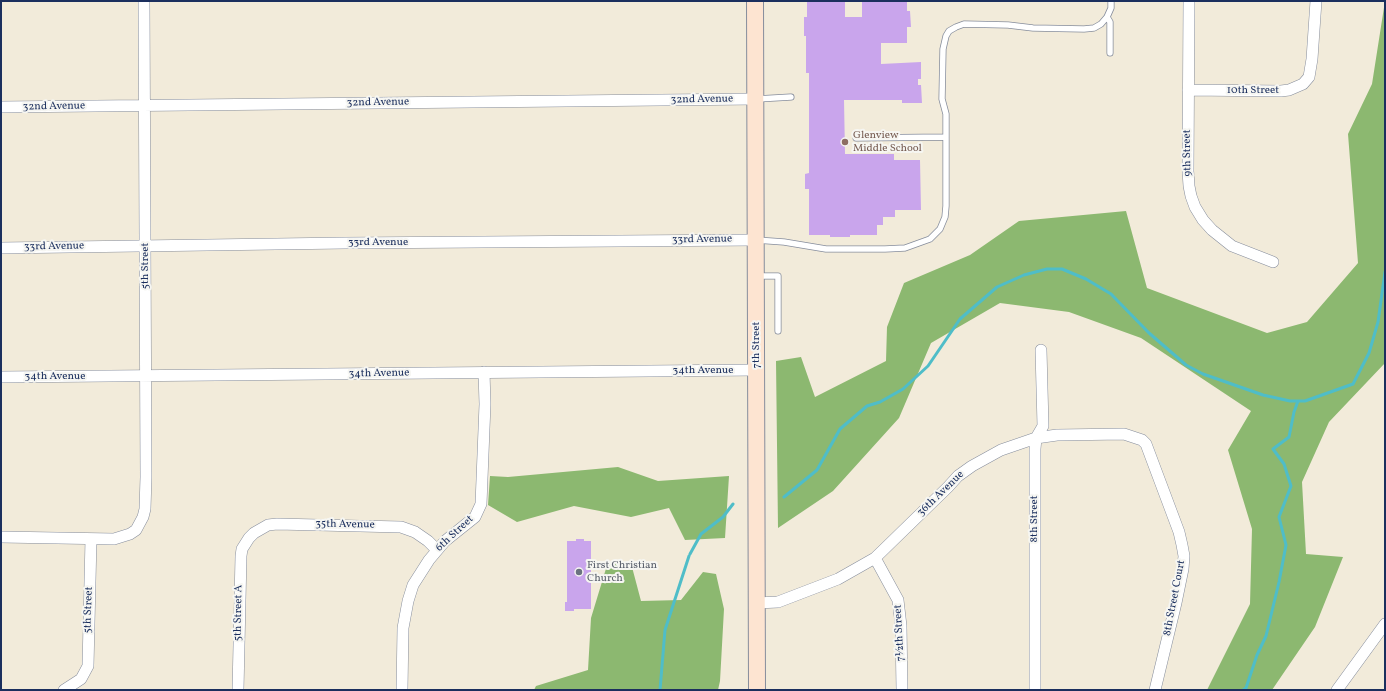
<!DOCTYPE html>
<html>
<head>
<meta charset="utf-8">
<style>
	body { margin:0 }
	#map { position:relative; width:1386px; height:691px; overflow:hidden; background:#f2ebda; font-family:Vollkorn,serif }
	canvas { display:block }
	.frame { position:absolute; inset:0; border:2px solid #1b2f5e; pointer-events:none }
</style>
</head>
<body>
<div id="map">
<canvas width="1386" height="691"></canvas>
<div class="frame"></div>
</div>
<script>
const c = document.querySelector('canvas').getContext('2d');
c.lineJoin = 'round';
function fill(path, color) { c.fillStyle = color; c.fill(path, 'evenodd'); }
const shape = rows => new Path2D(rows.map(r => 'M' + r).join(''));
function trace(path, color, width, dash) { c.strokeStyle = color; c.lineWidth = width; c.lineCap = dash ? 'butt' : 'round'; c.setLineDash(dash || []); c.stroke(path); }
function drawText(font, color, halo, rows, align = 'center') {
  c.font = font + ' Vollkorn,serif'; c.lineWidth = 4; c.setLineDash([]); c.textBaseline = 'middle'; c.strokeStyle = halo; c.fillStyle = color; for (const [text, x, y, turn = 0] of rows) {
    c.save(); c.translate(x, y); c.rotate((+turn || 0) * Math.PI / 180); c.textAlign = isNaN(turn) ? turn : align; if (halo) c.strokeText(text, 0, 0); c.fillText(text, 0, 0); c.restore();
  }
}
fill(shape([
	[1385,1,1385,363,1329,422,1302,482,1306,554,1343,557,1315,627,1272,690,1207,690,1250,604,1252,529,1228,450,1251,411,1141,338,1069,312,1000,303,931,343,899,418,833,491,778,528,776,361,801,357,815,397,886,361,887,327,904,283,970,255,1019,221,1126,211,1147,288,1267,333,1307,322,1358,263,1348,134,1372,84],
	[618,467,658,481,729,476,725,538,685,540,669,508,631,517,574,506,517,522,488,505,490,476,508,477],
	[608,562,632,567,641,601,681,600,703,572,716,574,724,609,720,681,718,690,534,690,536,686,588,670,591,618]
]), '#8cb870');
trace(shape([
	[784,497,817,470,840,429,867,406,880,402,903,389,928,366,960,319,997,287,1024,275,1047,269,1062,269,1086,279,1111,294,1149,333,1186,365,1203,374,1263,395,1290,401,1305,401,1353,384,1369,353,1378,322,1385,272],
	[690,554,701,534,723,517,733,504],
	[660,690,665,630,689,556],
	[1243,690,1246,688,1257,655,1266,636,1279,582,1286,545,1279,517,1291,486,1284,464,1273,449,1289,437,1294,412,1298,401]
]), '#4fbdc8', 3);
fill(shape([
	[807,1,845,1,845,17,862,17,862,1,907,1,907,11,910,11,911,27,907,27,907,43,881,43,881,64,921,62,921,79,918,79,918,85,921,85,922,103,902,103,902,100,844,100,845,154,894,154,894,160,920,160,921,210,895,210,895,217,883,217,883,225,877,225,877,235,850,235,850,237,830,237,830,235,809,235,809,189,805,189,805,174,809,173,809,73,806,73,806,36,804,36,804,17,807,17],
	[576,539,584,539,584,541,591,541,591,609,574,609,574,611,565,611,565,602,567,602,567,541,576,541]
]), '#c9a5ec');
const service = shape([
	[1107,17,1110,22,1110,53],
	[757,99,791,97],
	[856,138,946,137],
	[756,240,784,242,826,249,885,249,905,248,930,239,940,229,945,217,946,206,946,114,942,99,943,49,946,36,949,31,956,27,964,24,1008,25,1033,28,1084,29,1094,28,1101,24,1107,17,1111,8,1111,1],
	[756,276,778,276,778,331]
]);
const minor = shape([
	[1189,1,1188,171,1189,186,1191,196,1195,207,1203,220,1212,230,1232,246,1273,262],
	[1188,90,1281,91,1289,90,1303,84,1309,77,1312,59,1316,1],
	[1,107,755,99],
	[1,248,345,243,756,240],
	[1,377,757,370],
	[1,537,114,539,130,534,136,530,143,517,145,509,146,477,144,1],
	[875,558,898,600,901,626,902,690],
	[757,603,778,602,838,579,875,558,948,487,958,476,972,466,1001,450,1036,438,1057,435,1124,434,1142,440,1146,444,1179,532,1182,545,1184,556,1183,569,1176,603,1155,690],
	[64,690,81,679,88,666,91,539],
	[238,690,241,556,242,549,249,538,254,533,268,525,277,524,401,527,415,532,428,541,437,550],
	[402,690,403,628,408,601,413,585,429,560,445,541,475,517,481,504,485,404,484,372],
	[1035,690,1035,449,1036,438,1043,426,1041,350],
	[1337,690,1385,624]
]);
const secondary = shape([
	[755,1,757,690]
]);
trace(service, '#868d9c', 7);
trace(minor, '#868d9c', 12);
trace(secondary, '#868d9c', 18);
trace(service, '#fff', 5.5);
trace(minor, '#fff', 11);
trace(secondary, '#fde4d1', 16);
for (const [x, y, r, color] of [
	[845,142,4,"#8d6e63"],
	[579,572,4,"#6b7280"]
]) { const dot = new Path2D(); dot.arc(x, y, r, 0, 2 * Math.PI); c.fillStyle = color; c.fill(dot); trace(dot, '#f6f6f2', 1.5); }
drawText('11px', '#1b2f5e', '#f6f6f2', [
	["10th Street",1253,91],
	["32nd Avenue",702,100,-1],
	["32nd Avenue",378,103,-1],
	["32nd Avenue",54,107,-1],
	["9th Street",1188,153,-91],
	["33rd Avenue",702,240,-1],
	["33rd Avenue",378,243],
	["33rd Avenue",54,247,-1],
	["5th Street",146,266,-90],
	["7th Street",757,345,-90],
	["34th Avenue",703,371],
	["34th Avenue",379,374,-1],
	["34th Avenue",55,377],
	["36th Avenue",941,494,-44],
	["8th Street",1035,519,-90],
	["35th Avenue",345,525,1],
	["6th Street",455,534,-43],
	["8th Street Court",1175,598,-79],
	["5th Street",89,610,-88],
	["5th Street A",239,613,-89],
	["7½th Street",900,633,-93]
]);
drawText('11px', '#785e54', '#f6f6f2', [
	["Glenview",853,136],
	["Middle School",853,149]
], 'left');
drawText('11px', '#5b616d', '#f6f6f2', [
	["First Christian",587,566],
	["Church",587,579]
], 'left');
</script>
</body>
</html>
